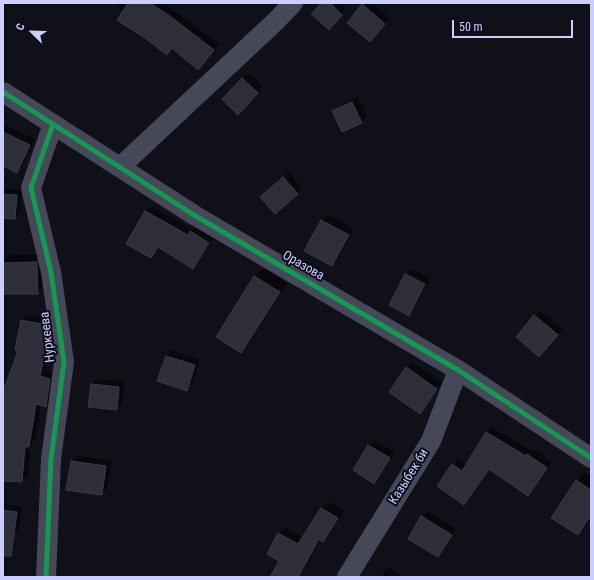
<!DOCTYPE html>
<html>
<head>
<meta charset="utf-8">
<style>
	body { margin:0 }
	#map { position:relative; width:594px; height:580px; overflow:hidden; background:#101018; font-family:"Roboto Condensed",sans-serif }
	canvas { display:block }
	.frame { position:absolute; inset:0; border:4px solid #cacffb; pointer-events:none }
	.north { position:absolute; left:12px; top:12px; width:40px; height:40px; -webkit-text-stroke:3px #0c0d1b; paint-order:stroke; rotate:293deg; font-size:11px; font-weight:700; line-height:16px; text-align:center; color:#cacffb }
	.north::after { content:''; display:block; margin:auto; width:14px; height:18px; background:#cacffb; clip-path:polygon(50% 0,100% 100%,50% 72%,0 100%) }
	.scale { position:absolute; left:452px; top:20px; width:121px; height:18px; box-sizing:border-box; border:2px solid #cacffb; border-top:0; padding-left:5px; font-size:12px; line-height:14px; white-space:nowrap; color:#cacffb; -webkit-text-stroke:3px #0c0d1b; paint-order:stroke }
</style>
</head>
<body>
<div id="map">
<canvas width="594" height="580"></canvas>
<div class="frame"></div>
<div class="north">С</div>
<div class="scale">50 m</div>
</div>
<script>
const c = document.querySelector('canvas').getContext('2d');
c.lineJoin = 'round';
function fill(path, color) { c.fillStyle = color; c.fill(path, 'evenodd'); }
const shape = rows => new Path2D(rows.map(r => 'M' + r).join(''));
function trace(path, color, width, dash) { c.strokeStyle = color; c.lineWidth = width; c.lineCap = dash ? 'butt' : 'round'; c.setLineDash(dash || []); c.stroke(path); }
function drawText(font, color, halo, rows, align = 'center') {
  c.font = font + ' "Roboto Condensed",sans-serif'; c.lineWidth = 4; c.setLineDash([]); c.textBaseline = 'middle'; c.strokeStyle = halo; c.fillStyle = color; for (const [text, x, y, turn = 0] of rows) {
    c.save(); c.translate(x, y); c.rotate((+turn || 0) * Math.PI / 180); c.textAlign = isNaN(turn) ? turn : align; if (halo) c.strokeText(text, 0, 0); c.fillText(text, 0, 0); c.restore();
  }
}
fill(shape([
	[114,3,164,3,219,44,198,68,173,48,167,53,124,11],
	[322,3,341,3,347,8,334,23],
	[365,3,372,3,390,18,375,35,363,5],
	[249,73,263,87,238,113,223,99],
	[358,97,367,116,362,122,343,131,334,112,339,106],
	[6,125,35,139,22,166,17,172,3,165,3,129],
	[289,172,302,188,297,194,267,191],
	[3,189,22,190,20,212,14,218,3,217],
	[151,206,193,230,196,227,214,238,198,262,193,268,159,247,151,257,145,211],
	[328,215,354,229,338,259,332,265,306,251,322,220],
	[45,254,46,284,37,293,3,293,3,260,9,255],
	[264,268,287,283,249,343,241,352,217,337,255,276],
	[411,269,430,278,414,309,408,314,405,275],
	[540,310,563,329,545,350,535,316],
	[28,314,53,319,55,328,46,370,56,373,52,399,45,406,41,405,35,440,31,444,28,475,22,481,3,480,3,394,20,350,22,320],
	[172,350,200,360,192,384,186,390,158,380,166,356],
	[412,362,442,383,425,407,420,413,406,368],
	[97,379,124,381,122,404,116,409,92,384],
	[492,427,532,451,534,449,552,462,533,489,528,494,490,468,469,498,464,504,453,465,458,459,467,465,486,433],
	[375,440,395,452,380,477,374,483,354,470,369,445],
	[77,456,111,461,107,489,101,494,72,461],
	[585,472,591,476,591,518,586,526,578,534,577,481],
	[329,502,344,511,329,534,323,540,321,539,299,577,271,577,281,561,279,534,285,527,304,538,322,508],
	[3,504,22,507,19,529,13,535,3,533],
	[428,511,456,529,443,550,438,556,422,517],
	[389,567,402,577,380,577]
]), '#0007');
const building = shape([
	[128,3,150,3,170,16,214,50,198,70,172,48,167,55,145,38,117,20,128,3],
	[321,3,330,3,342,15,329,30,311,14,321,3],
	[362,4,385,24,370,42,347,23,362,4],
	[242,78,258,93,238,115,222,99,242,78],
	[352,102,362,123,342,132,332,111,352,102],
	[3,132,30,145,17,173,3,166,3,132],
	[283,177,298,194,275,214,260,197,283,177],
	[3,194,17,195,15,219,3,218,3,194],
	[145,211,188,235,190,231,209,243,193,269,158,247,151,258,126,244,145,211],
	[321,220,349,235,332,266,304,251,321,220],
	[37,262,38,294,3,294,3,263,37,262],
	[405,274,425,284,409,316,389,305,405,274],
	[254,276,280,292,241,353,216,337,254,276],
	[534,315,558,335,539,357,516,337,534,315],
	[21,320,47,325,49,335,40,376,50,379,46,407,36,404,29,447,25,447,22,482,3,481,3,392,18,351,15,350,21,320],
	[166,356,195,365,187,391,157,381,166,356],
	[406,367,437,389,420,414,389,392,406,367],
	[91,384,119,387,117,410,88,407,91,384],
	[486,432,526,456,527,454,547,468,528,496,489,469,464,505,437,486,452,464,462,471,486,432],
	[368,445,390,458,374,484,353,470,368,445],
	[71,461,106,466,102,495,66,490,71,461],
	[576,480,591,490,591,515,578,535,551,518,576,480],
	[321,508,338,518,323,542,319,539,298,577,270,577,279,561,267,554,278,533,298,544,321,508],
	[3,510,17,512,11,556,3,556,3,510],
	[421,516,452,535,438,557,408,539,421,516]
]);
fill(building, '#2d2e3a');
trace(building, '#3a3a4c', 1);
trace(shape([
	[3,92,194,215,458,370,591,458],
	[120,167,277,20,293,3],
	[46,577,51,459,64,362,51,272,31,188,53,124],
	[347,577,431,441,458,370]
]), '#454858', 20);
trace(shape([
	[3,92,194,215,458,370,591,458],
	[46,577,51,459,64,362,51,272,31,188,53,124]
]), '#139951', 5);
drawText('13px', '#cacffb', '#0c0d1b', [
	["Оразова",303,266,30],
	["Нуркеева",48,337,-97],
	["Казыбек би",409,477,-58]
]);
</script>
</body>
</html>
